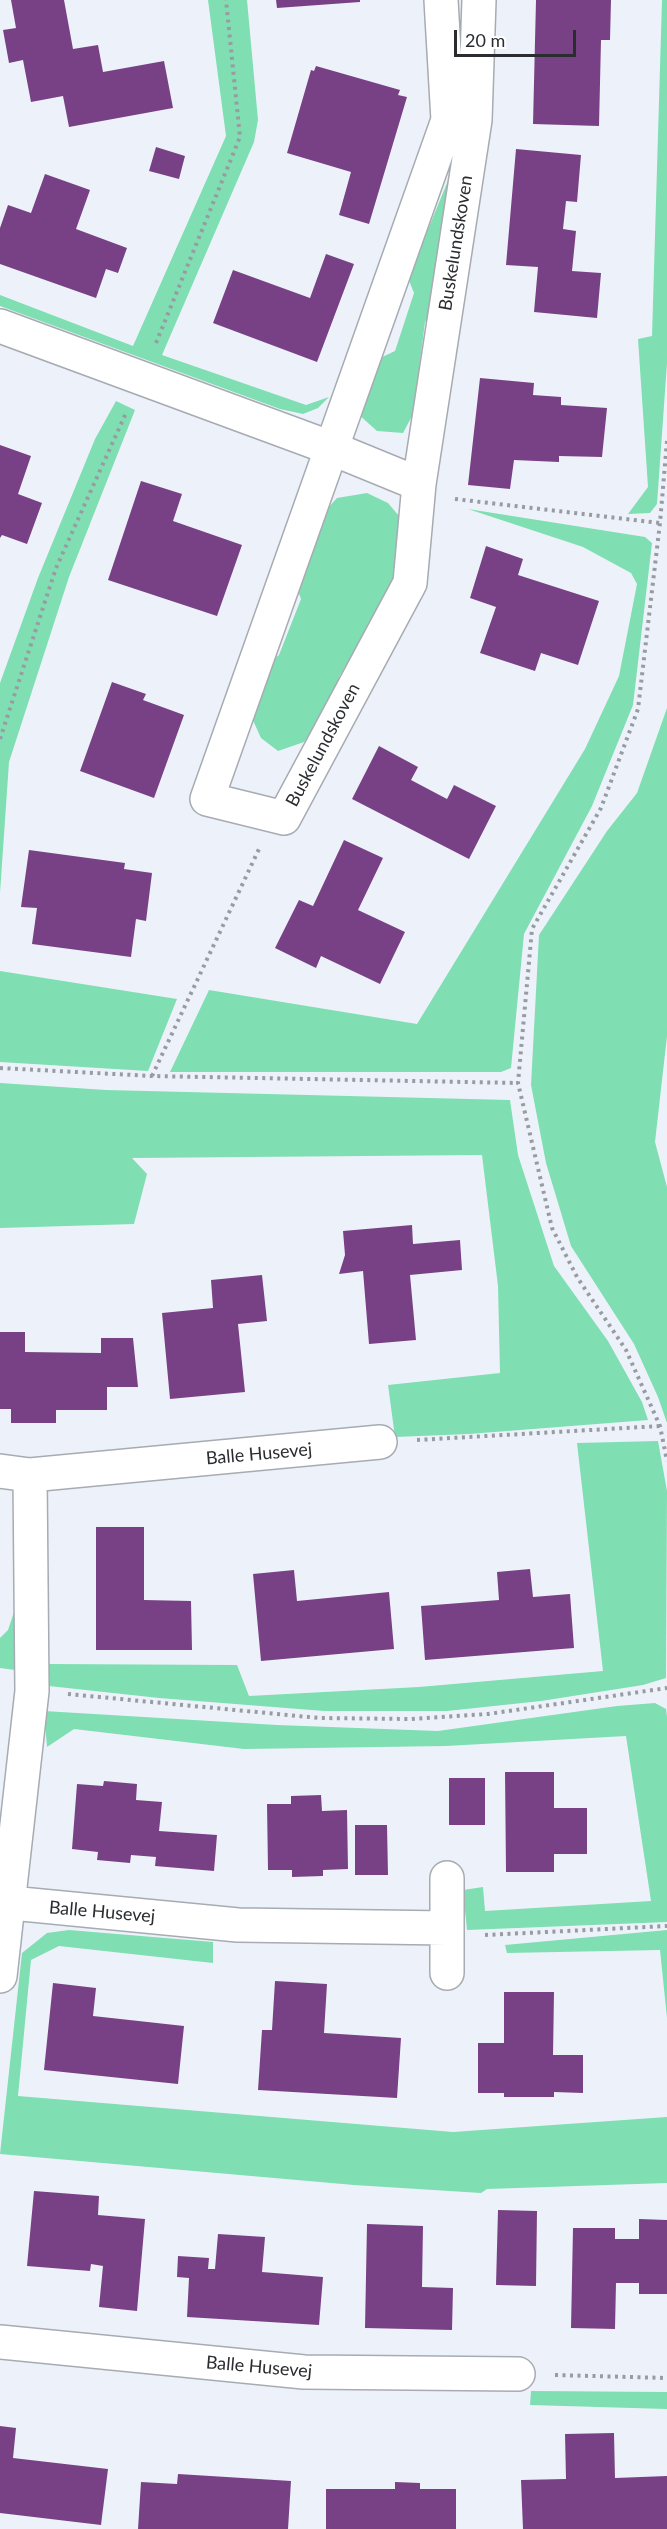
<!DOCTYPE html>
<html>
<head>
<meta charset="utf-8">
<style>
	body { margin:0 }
	#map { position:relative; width:667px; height:2529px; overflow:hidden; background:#edf2fa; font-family:Lato,sans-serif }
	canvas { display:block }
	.scale { position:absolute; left:454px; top:30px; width:122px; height:27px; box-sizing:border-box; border:3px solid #2a2c2f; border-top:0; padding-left:8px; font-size:18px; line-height:21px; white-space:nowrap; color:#2a2c2f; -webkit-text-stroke:4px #fff; paint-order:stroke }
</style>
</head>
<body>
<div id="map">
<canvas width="667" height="2529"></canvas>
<div class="scale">20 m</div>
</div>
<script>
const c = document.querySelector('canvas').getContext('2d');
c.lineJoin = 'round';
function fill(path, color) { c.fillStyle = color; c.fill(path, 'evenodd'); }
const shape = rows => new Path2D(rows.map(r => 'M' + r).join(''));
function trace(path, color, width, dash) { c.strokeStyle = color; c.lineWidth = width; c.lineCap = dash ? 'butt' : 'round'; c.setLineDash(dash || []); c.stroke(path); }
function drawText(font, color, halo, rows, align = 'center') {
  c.font = font + ' Lato,sans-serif'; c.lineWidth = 6; c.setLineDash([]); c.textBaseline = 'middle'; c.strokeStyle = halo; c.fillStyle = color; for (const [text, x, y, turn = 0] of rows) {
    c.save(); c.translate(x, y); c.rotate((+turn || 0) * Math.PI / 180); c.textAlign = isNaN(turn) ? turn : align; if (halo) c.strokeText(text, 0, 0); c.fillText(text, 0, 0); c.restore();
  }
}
fill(shape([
	[208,0,247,0,258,120,254,142,162,355,306,405,329,397,318,408,303,414,280,409,0,306,0,295,133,346,226,136],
	[662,0,667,0,667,363,657,504,650,513,628,514,648,487,638,339,652,336],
	[454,166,438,307,425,322,417,384,420,401,403,433,377,431,358,414,380,358,395,351,414,293,408,278],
	[116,401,135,410,69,577,9,762,0,893,0,683,38,578,95,439],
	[367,493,388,503,405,523,398,588,370,624,339,677,343,697,304,742,278,751,261,738,251,716,264,666,279,655,301,599,295,583,316,521,337,498],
	[468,509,645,537,652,543,633,705,592,806,524,934,511,1068,501,1072,170,1072,209,990,417,1024,585,749,619,676,637,584,631,573,583,547],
	[667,708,667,1036,655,1142,667,1187,667,1423,658,1397,634,1344,571,1246,546,1163,531,1085,539,935,607,831,637,793],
	[0,971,177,999,148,1071,0,1062],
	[0,1083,106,1090,510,1100,518,1155,554,1266,608,1341,642,1402,648,1420,469,1434,395,1437,388,1385,500,1373,498,1286,482,1155,132,1158,147,1174,134,1224,0,1228],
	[658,1441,667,1491,666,1678,643,1685,541,1701,447,1711,324,1711,159,1698,49,1686,48,1664,237,1665,249,1696,419,1687,603,1671,577,1443],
	[15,1609,15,1670,0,1668,0,1638,8,1630],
	[655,1703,666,1709,667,1717,667,1922,467,1930,463,1890,483,1887,485,1911,651,1901,626,1736,446,1746,244,1749,74,1729,47,1747,44,1711,277,1725,438,1731,617,1706],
	[69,1930,213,1942,213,1963,59,1946,31,1960,18,2096,453,2132,667,2117,667,2183,487,2189,481,2193,354,2185,0,2154,22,1953,47,1933],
	[667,1930,667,2018,660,1950,507,1953,505,1945],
	[531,2391,667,2392,667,2409,530,2405]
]), '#7fdeb2');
fill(shape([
	[11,0,64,0,73,49,98,45,103,72,164,61,173,108,69,127,63,96,31,102,23,60,9,63,3,30,16,28],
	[276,0,360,0,360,2,277,8],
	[536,0,611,0,610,40,601,40,599,126,533,124],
	[316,66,400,90,398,95,407,97,369,224,339,215,351,172,287,153,311,70,314,71],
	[156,147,185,156,179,179,149,171],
	[516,149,581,155,577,202,566,201,563,229,576,231,572,271,601,273,597,318,534,312,538,267,506,265],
	[45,174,90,190,76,229,127,248,118,273,106,269,96,298,0,264,0,228,8,205,31,213],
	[326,254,354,264,317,362,213,323,233,270,310,298],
	[480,378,534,383,533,395,561,397,561,405,607,408,602,457,559,456,559,462,514,460,510,489,468,485],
	[0,445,31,456,18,494,42,503,27,544,2,535,0,538],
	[141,481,182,494,173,521,242,545,217,616,108,580],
	[486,546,523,559,518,575,599,601,578,665,541,653,535,671,480,653,496,607,470,598],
	[112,682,146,694,143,700,184,715,154,798,80,771],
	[379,746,418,767,411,780,447,799,454,785,496,806,469,859,352,799],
	[344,840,383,858,358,910,405,932,380,984,321,956,316,968,275,948,299,900,313,906],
	[29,850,125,863,124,869,152,873,146,921,136,919,131,957,32,944,37,908,21,907],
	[412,1225,413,1244,460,1240,462,1270,410,1275,416,1340,369,1344,363,1271,339,1274,345,1255,343,1231],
	[262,1275,267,1321,238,1324,245,1392,170,1399,162,1313,213,1308,211,1280],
	[0,1332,25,1332,25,1352,101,1353,101,1338,133,1338,138,1387,107,1387,107,1410,56,1410,56,1423,11,1423,11,1409,0,1409],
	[96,1527,144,1527,144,1600,191,1601,192,1650,96,1650],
	[530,1569,533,1597,570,1594,574,1648,425,1660,421,1606,499,1600,497,1572],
	[294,1570,297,1601,389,1592,394,1649,261,1661,253,1574],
	[505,1772,554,1772,554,1808,587,1808,587,1854,554,1854,554,1872,506,1872],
	[449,1778,485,1778,485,1825,449,1825],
	[104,1781,137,1784,136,1800,162,1802,159,1831,217,1835,214,1871,155,1866,156,1857,131,1855,130,1863,97,1860,98,1852,72,1849,77,1784,103,1786],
	[321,1795,322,1811,347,1810,348,1869,323,1870,323,1876,292,1877,292,1870,268,1870,267,1804,291,1804,291,1796],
	[355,1825,387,1825,388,1875,355,1875],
	[275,1981,327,1984,324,2033,401,2038,397,2098,258,2090,262,2030,272,2030],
	[53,1983,96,1988,93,2016,184,2026,178,2084,44,2070],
	[504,1992,554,1992,553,2055,583,2055,583,2093,554,2092,554,2097,504,2097,504,2093,478,2093,478,2043,504,2043],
	[34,2191,99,2196,98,2215,145,2219,137,2311,99,2307,103,2266,91,2264,90,2271,27,2266],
	[498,2210,537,2211,536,2286,496,2285],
	[639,2219,667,2220,667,2294,639,2294,639,2283,616,2283,615,2329,571,2328,573,2228,615,2228,615,2239,639,2239],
	[367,2224,423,2226,422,2287,453,2288,452,2330,365,2328],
	[218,2234,265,2237,262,2272,323,2277,319,2325,187,2317,189,2278,177,2277,178,2256,209,2258,208,2269,215,2269],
	[0,2426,16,2428,13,2458,108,2469,101,2525,0,2513],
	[614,2433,615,2478,667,2476,667,2529,523,2529,521,2480,566,2479,565,2434],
	[178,2474,291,2481,288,2529,138,2529,141,2482,177,2484],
	[395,2482,420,2483,420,2489,456,2489,456,2529,326,2529,326,2489,395,2489]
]), '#794185');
const minor = shape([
	[441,0,448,120,207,799,284,818,410,583,419,484,475,120,479,0],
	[0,326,331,448,419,484],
	[0,1471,30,1475,380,1442],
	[0,1902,238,1925,447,1928],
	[447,1973,447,1878],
	[0,1976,32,1691,30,1475],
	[0,2342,304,2372,518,2374]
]);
trace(minor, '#a7abb2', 36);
trace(shape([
	[156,343,240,137,226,0],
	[667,441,660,523,638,709,601,808,532,929,518,1083,552,1228,577,1277,626,1350,660,1426,667,1461],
	[455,499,660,523],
	[0,739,56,568,126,413],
	[0,1068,152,1076,518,1083],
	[152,1076,259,849],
	[417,1440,660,1426],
	[68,1694,319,1718,411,1719,488,1714,667,1688],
	[485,1935,667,1926],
	[555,2375,667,2378]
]), '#989ca2', 4, [3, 4.5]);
trace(minor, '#fff', 33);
drawText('18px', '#2a2c2f', '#fff', [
	["Buskelundskoven",456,243,-81],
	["Buskelundskoven",323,745,-62],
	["Balle Husevej",259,1454,-5],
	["Balle Husevej",102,1912,5],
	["Balle Husevej",259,2367,5]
]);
</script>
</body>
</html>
